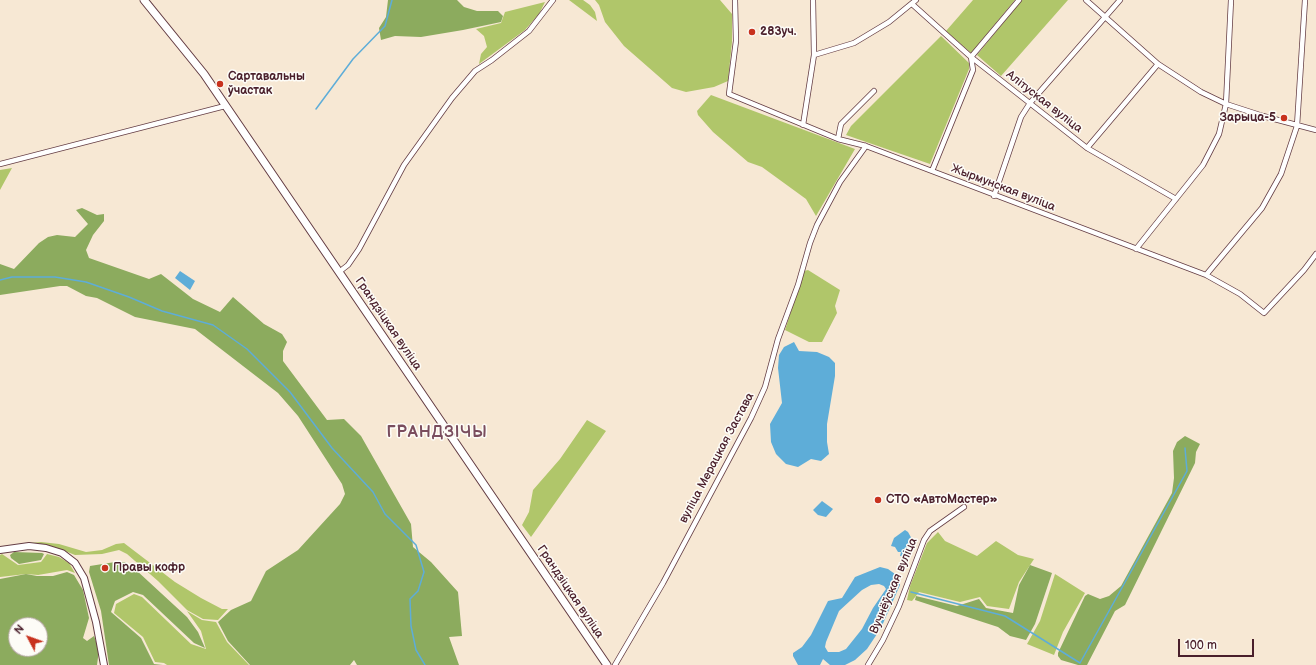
<!DOCTYPE html>
<html>
<head>
<meta charset="utf-8">
<style>
	body { margin:0 }
	#map { position:relative; width:1316px; height:665px; overflow:hidden; background:#f7e8d4; font-family:"Balsamiq Sans",sans-serif }
	canvas { display:block }
	.north { position:absolute; left:8px; top:617px; width:40px; height:40px; box-sizing:border-box; background:#fdfcf7; border:1px solid #b5a4a5; border-radius:50%; rotate:311deg; font-size:11px; font-weight:700; line-height:16px; text-align:center; color:#4a1f2b }
	.north::after { content:''; display:block; margin:auto; width:14px; height:18px; background:#c8321e; clip-path:polygon(50% 0,100% 100%,50% 72%,0 100%) }
	.scale { position:absolute; left:1178px; top:639px; width:76px; height:18px; box-sizing:border-box; border:2px solid #4a1f2b; border-top:0; padding-left:5px; font-size:12px; line-height:14px; white-space:nowrap; color:#4a1f2b; -webkit-text-stroke:3px #fdfcf7; paint-order:stroke }
</style>
</head>
<body>
<div id="map">
<canvas width="1316" height="665"></canvas>
<div class="north">N</div>
<div class="scale">100 m</div>
</div>
<script>
const c = document.querySelector('canvas').getContext('2d');
c.lineJoin = 'round';
function fill(path, color) { c.fillStyle = color; c.fill(path, 'evenodd'); }
const shape = rows => new Path2D(rows.map(r => 'M' + r).join(''));
function trace(path, color, width, dash) { c.strokeStyle = color; c.lineWidth = width; c.lineCap = dash ? 'butt' : 'round'; c.setLineDash(dash || []); c.stroke(path); }
function drawText(font, color, halo, rows, align = 'center') {
  c.font = font + ' "Balsamiq Sans",sans-serif'; c.lineWidth = 3; c.setLineDash([]); c.textBaseline = 'middle'; c.strokeStyle = halo; c.fillStyle = color; for (const [text, x, y, turn = 0] of rows) {
    c.save(); c.translate(x, y); c.rotate((+turn || 0) * Math.PI / 180); c.textAlign = isNaN(turn) ? turn : align; if (halo) c.strokeText(text, 0, 0); c.fillText(text, 0, 0); c.restore();
  }
}
fill(shape([
	[569,0,583,0,590,5,595,12,597,21],
	[595,0,720,0,732,14,732,42,728,81,714,87,686,92,672,88,624,46,605,22,599,5],
	[973,0,1015,0,971,53,946,31],
	[1022,0,1068,0,1001,76,977,55],
	[545,2,539,14,525,30,479,64,481,54,487,47,484,36,476,29,501,23,505,12],
	[941,36,969,63,969,69,930,164,846,135,851,126],
	[711,95,855,149,816,216,806,199,762,167,748,162,713,132,698,115,697,111],
	[12,168,0,190,0,170],
	[808,270,840,290,835,306,837,313,822,342,809,342,785,330,804,271],
	[587,420,606,431,531,537,522,525,529,512,533,490,560,459],
	[938,532,945,541,977,556,996,541,1018,555,1034,559,1019,582,1009,609,987,606,980,597,960,602,919,592,912,601,907,600,910,586,927,543],
	[41,542,59,544,86,552,102,550,116,544,124,543,175,582,201,598,222,609,228,609,218,620,203,619,187,610,158,581,127,554,119,550,102,554,75,555,55,547,19,544],
	[2,554,18,565,41,562,47,554,59,557,69,563,75,573,67,570,38,575,26,574,0,577,0,555],
	[1055,574,1085,593,1063,632,1054,655,1027,644,1040,621],
	[134,594,142,597,191,644,206,649,201,631,187,611,202,620,216,622,227,642,249,665,167,665,164,663,155,662,143,637,114,613,116,604]
]), '#b0c66a');
fill(shape([
	[388,0,457,0,464,7,477,11,498,11,503,16,501,22,463,30,421,37,395,36,381,40,379,28,386,17],
	[82,208,97,215,104,214,104,221,93,235,86,250,89,258,149,279,161,274,193,299,220,312,233,297,264,324,282,334,287,342,283,351,283,361,327,420,344,419,361,436,411,524,413,547,431,562,458,592,462,636,449,637,459,665,357,665,354,660,350,665,250,665,228,641,218,622,231,610,251,601,266,571,298,550,340,504,345,494,342,484,298,416,278,393,195,329,135,317,97,298,86,296,67,286,60,286,0,295,0,264,14,269,39,243,48,237,57,235,75,237,88,224,76,210],
	[1185,436,1200,444,1196,452,1195,463,1125,605,1115,611,1087,665,1078,665,1061,660,1058,656,1058,653,1085,596,1088,594,1100,599,1109,596,1121,586,1172,493,1174,478,1173,451,1177,442],
	[14,552,42,553,44,554,41,560,19,564,11,558,10,555],
	[115,562,125,562,136,570,187,617,198,632,205,648,194,643,143,595,133,592,115,601,111,612,141,638,154,664,163,665,109,665,101,611,89,572,90,566],
	[1030,565,1052,573,1035,624,1026,640,1010,636,998,627,915,600,916,596,957,606,979,599,986,608,1013,613,1019,585],
	[67,572,74,575,83,590,89,618,83,638,87,641,94,636,99,650,97,665,0,665,0,579,26,574,37,576,53,576],
	[16,625,40,625,40,649,16,649]
]), '#8cab5e');
fill(shape([
	[180,271,195,281,190,290,175,278],
	[794,342,799,351,817,352,829,357,835,363,835,376,827,424,827,442,829,454,821,461,811,459,798,467,786,464,776,454,771,442,770,424,782,403,778,368,779,355,784,347],
	[822,501,833,509,826,517,818,515,813,510],
	[905,530,908,532,913,541,907,557,900,556,901,552,898,552,895,547,891,546,894,538],
	[880,567,888,569,895,574,899,580,900,585,881,628,867,649,855,660,845,665,830,665,823,659,820,665,798,665,793,656,793,653,802,647,811,635,828,601,842,598,855,577],
	[879,584,884,586,886,589,873,608,862,629,846,649,839,652,828,652,825,647,826,642,839,611,862,590,871,585]
]), '#5eadd8');
trace(shape([
	[316,109,353,59,385,26,392,0],
	[0,280,12,277,55,277,86,282,129,297,162,311,213,325,247,349,290,392,332,448,373,492,385,514,416,545,424,572,418,591,410,599,411,626,416,650,425,665],
	[911,592,1005,616,1080,663,1187,471,1185,448]
]), '#5eadd8', 1.5);
const street = shape([
	[735,0,736,41,729,94,838,139,866,146,1206,275,1240,294,1264,313,1304,270,1316,254],
	[1086,0,1158,64,1201,92,1226,104,1263,116,1316,130],
	[912,4,971,57,1087,148,1176,199],
	[814,55,854,43,889,22,916,0],
	[803,125,814,55,813,0],
	[838,139,841,124,874,91],
	[1087,148,1158,64],
	[0,164,225,106],
	[932,171,973,70,971,57,1019,0],
	[994,196,1021,117,1030,103,1120,0],
	[1136,249,1203,165,1219,134,1226,104,1231,0],
	[339,272,348,265,359,249,404,165,452,98,475,71,492,60,529,31,553,0],
	[1206,275,1262,208,1281,174,1297,126,1305,0],
	[615,665,663,583,751,418,765,387,778,339,798,285,810,243,817,225,840,182,866,146],
	[868,665,883,640,899,606,924,540,930,531,964,507]
]);
const secondary = shape([
	[0,550,29,546,46,548,62,553,75,563,84,578,96,622,104,665]
]);
const primary = shape([
	[144,0,204,74,607,665]
]);
trace(street, '#643d44', 6);
trace(secondary, '#643d44', 8);
trace(primary, '#643d44', 9);
trace(street, '#fff', 4.5);
trace(secondary, '#fff', 6);
trace(primary, '#fff', 7);
for (const [x, y, r, color] of [
	[752,32,4,"#c8321e"],
	[220,84,4,"#c8321e"],
	[1284,118,4,"#c8321e"],
	[878,500,4,"#c8321e"],
	[105,568,4,"#c8321e"]
]) { const dot = new Path2D(); dot.arc(x, y, r, 0, 2 * Math.PI); c.fillStyle = color; c.fill(dot); trace(dot, '#fdfcf7', 1.5); }
drawText('bold 12px', '#4a1f2b', '#fdfcf7', [
	["283уч.",760,32],
	["Сартавальны",228,77],
	["ўчастак",228,91],
	["Зарыца-5",1276,118,"right"],
	["СТО «АвтоМастер»",886,500],
	["Правы кофр",113,568]
], 'left');
drawText('12px', '#4a1f2b', '#fdfcf7', [
	["Алітуская вуліца",1044,102,38],
	["Жырмунская вуліца",1003,188,21],
	["Грандзіцкая вуліца",388,324,56],
	["вуліца Мерацкая Застава",717,458,-62],
	["Вучнёўская вуліца",894,586,-67],
	["Грандзіцкая вуліца",570,592,56]
]);
c.letterSpacing = '1px';
drawText('bold 16px', '#7a4d5e', '#fdfcf7', [
	["ГРАНДЗІЧЫ",437,433]
]);
c.letterSpacing = '0px';
</script>
</body>
</html>
